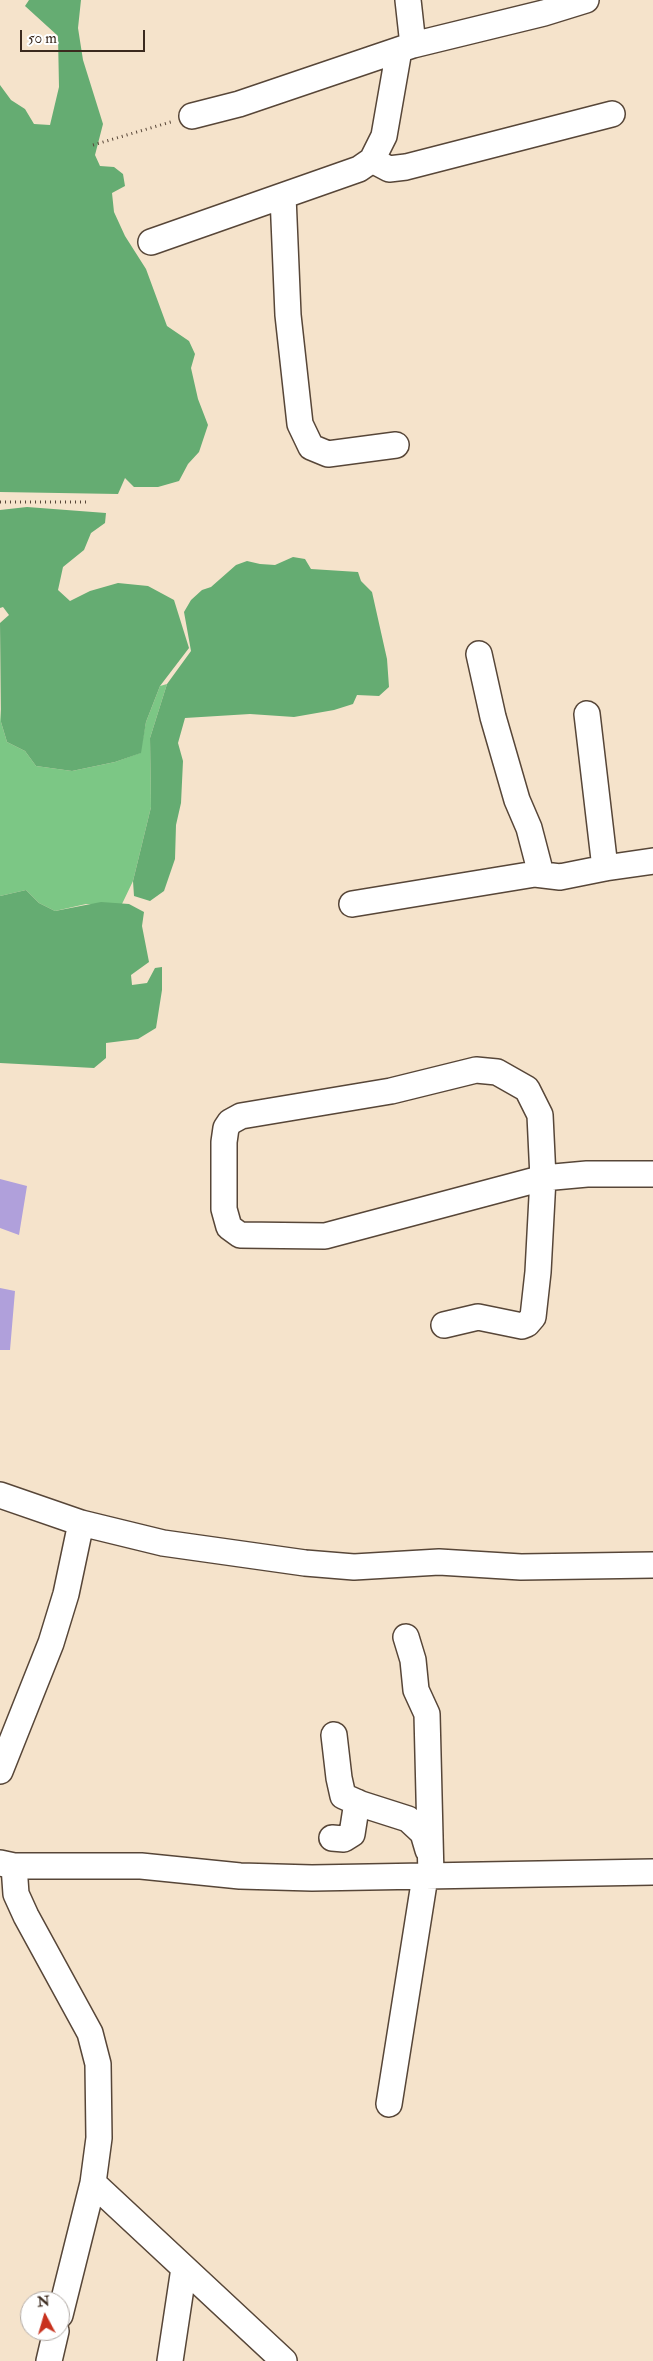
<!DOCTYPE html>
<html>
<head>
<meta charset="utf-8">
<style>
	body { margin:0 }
	#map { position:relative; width:653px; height:2361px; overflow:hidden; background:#f5e3cb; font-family:"IM FELL Double Pica",serif }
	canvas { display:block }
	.north { position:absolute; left:20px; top:2291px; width:50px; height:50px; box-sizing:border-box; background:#fff; border:1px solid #b1aaa5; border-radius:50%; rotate:354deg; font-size:14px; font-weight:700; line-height:20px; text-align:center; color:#3b2a1e }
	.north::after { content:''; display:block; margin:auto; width:18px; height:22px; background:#c8321e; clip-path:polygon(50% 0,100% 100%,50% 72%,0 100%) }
	.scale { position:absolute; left:20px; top:30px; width:125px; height:22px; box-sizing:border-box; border:2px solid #3b2a1e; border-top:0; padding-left:6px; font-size:15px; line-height:18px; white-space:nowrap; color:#3b2a1e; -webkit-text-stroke:4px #fff; paint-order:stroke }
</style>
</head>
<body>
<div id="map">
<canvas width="653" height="2361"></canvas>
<div class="north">N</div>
<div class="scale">50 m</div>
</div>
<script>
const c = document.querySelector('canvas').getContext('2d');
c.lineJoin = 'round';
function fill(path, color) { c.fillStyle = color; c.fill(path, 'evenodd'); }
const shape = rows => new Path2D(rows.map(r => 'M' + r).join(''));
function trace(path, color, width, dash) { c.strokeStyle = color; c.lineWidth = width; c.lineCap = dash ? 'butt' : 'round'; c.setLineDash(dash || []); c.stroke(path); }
fill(shape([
	[167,684,150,738,151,807,133,881,122,904,86,904,55,911,39,903,26,890,0,896,0,709,1,722,7,742,25,751,36,766,72,771,115,762,140,753,146,722,160,686]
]), '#7cc785');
fill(shape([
	[29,0,81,0,78,28,83,60,103,124,95,155,100,166,114,167,123,174,125,186,112,193,114,212,125,236,146,269,167,326,189,341,195,354,191,368,198,399,208,425,199,452,188,464,179,481,158,487,134,487,125,478,118,494,0,492,0,85,11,100,25,109,34,124,50,125,59,87,58,36,25,6],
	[27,507,106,513,105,523,91,533,84,550,63,567,58,590,70,601,90,591,118,583,148,586,174,600,189,648,160,686,146,722,141,753,115,762,72,771,36,766,25,751,7,742,1,722,0,623,9,615,3,607,0,608,0,510],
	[293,557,305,559,311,569,358,572,361,581,372,592,387,659,389,687,379,696,357,695,353,704,334,710,294,717,250,714,185,718,178,743,183,761,181,803,176,825,175,859,164,891,150,901,134,896,133,881,151,807,150,738,167,684,191,651,184,612,191,600,202,590,211,587,236,565,247,561,260,564,275,565],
	[26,890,39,903,55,911,101,902,129,904,144,912,142,926,149,962,131,975,132,985,147,983,155,968,162,967,162,990,156,1028,138,1039,106,1043,106,1058,94,1068,0,1063,0,896]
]), '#65ac72');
fill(shape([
	[0,1179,27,1186,19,1235,0,1228],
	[0,1288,15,1291,10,1350,0,1350]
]), '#b0a0db');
const minor = shape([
	[408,0,413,45],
	[192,116,239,104,413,45,544,13,586,0],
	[372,160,389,169,406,167,612,114],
	[283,196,288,315,300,424,311,447,328,454,396,445],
	[151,242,359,169,372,160,384,136,399,50],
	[479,654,493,717,517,800,529,828,541,874],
	[587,714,605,868],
	[352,904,535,874,560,877,605,868,653,861],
	[444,1325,478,1317,522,1326,527,1324,533,1317,538,1272,543,1178,540,1115,527,1089,497,1072,476,1070,391,1091,241,1116,230,1122,226,1128,224,1142,224,1209,229,1227,240,1235,325,1236,543,1178,587,1174,653,1174],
	[0,1495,81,1523,163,1543,305,1563,354,1567,439,1562,521,1567,653,1565],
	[406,1637,413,1660,416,1690,427,1714,431,1877],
	[334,1735,339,1778,343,1796,361,1804,408,1819,423,1833,428,1850],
	[0,1771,51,1643,66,1594,81,1523],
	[332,1838,344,1839,352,1834,357,1802],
	[0,1863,14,1866,141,1866,240,1876,312,1878,653,1872],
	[14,1866,16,1894,26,1916,90,2033,98,2064,99,2138,93,2183,60,2315],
	[389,2104,425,1877],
	[93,2183,284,2361],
	[49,2361,56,2331],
	[170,2361,184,2268]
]);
trace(minor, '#574638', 28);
trace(shape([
	[93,145,174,121],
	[0,502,90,502]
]), '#574638', 3, [1, 4]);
trace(minor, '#fff', 25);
</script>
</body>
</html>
